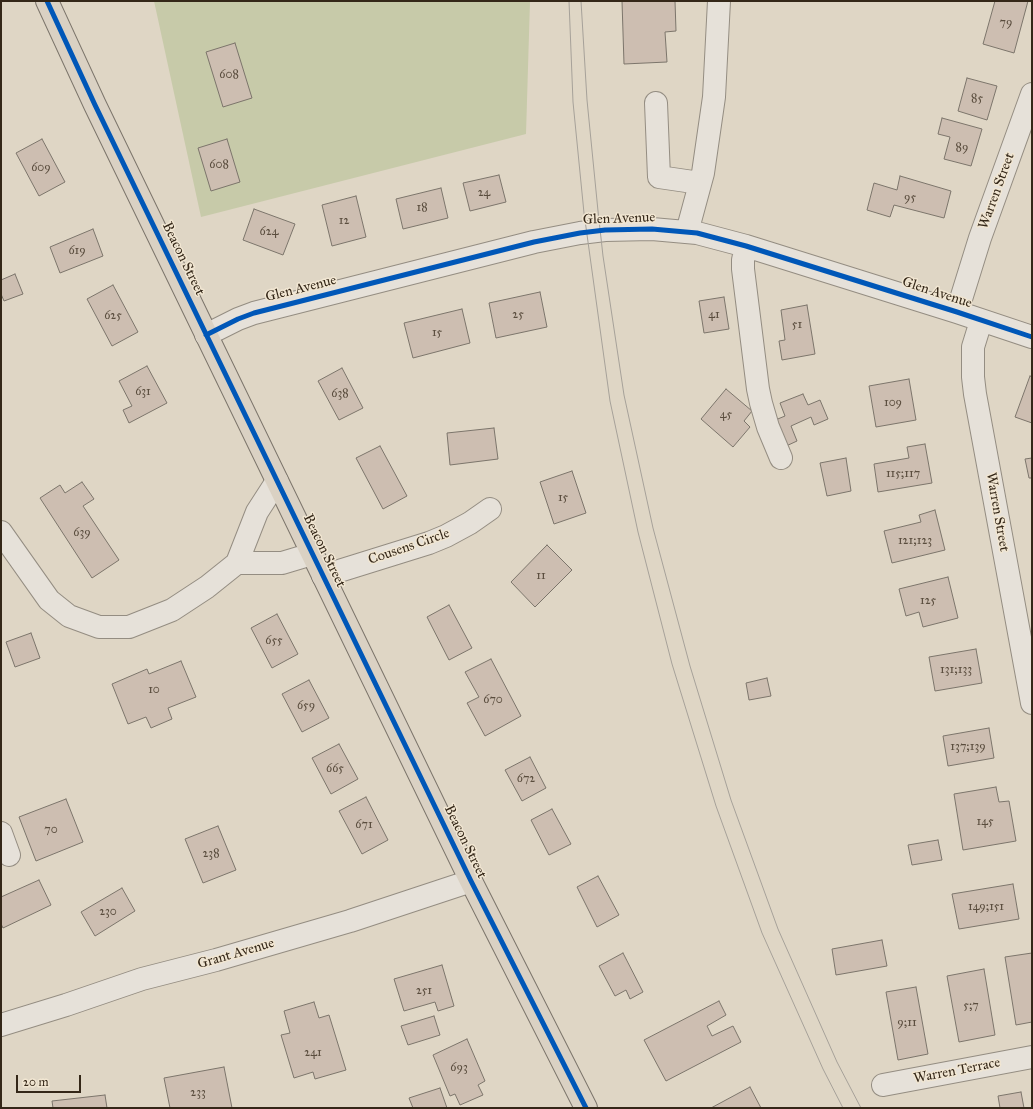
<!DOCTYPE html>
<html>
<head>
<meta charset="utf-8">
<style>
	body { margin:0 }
	#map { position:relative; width:1033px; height:1109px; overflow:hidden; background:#dfd6c5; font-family:"IM FELL Great Primer",serif }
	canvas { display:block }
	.frame { position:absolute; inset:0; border:2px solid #342718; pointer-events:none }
	.scale { position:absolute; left:16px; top:1075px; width:65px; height:18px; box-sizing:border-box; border:2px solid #342718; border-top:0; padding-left:5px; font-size:12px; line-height:14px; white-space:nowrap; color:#342718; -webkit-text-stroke:3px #f1e6d2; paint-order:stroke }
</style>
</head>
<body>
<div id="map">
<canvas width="1033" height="1109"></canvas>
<div class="frame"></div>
<div class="scale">20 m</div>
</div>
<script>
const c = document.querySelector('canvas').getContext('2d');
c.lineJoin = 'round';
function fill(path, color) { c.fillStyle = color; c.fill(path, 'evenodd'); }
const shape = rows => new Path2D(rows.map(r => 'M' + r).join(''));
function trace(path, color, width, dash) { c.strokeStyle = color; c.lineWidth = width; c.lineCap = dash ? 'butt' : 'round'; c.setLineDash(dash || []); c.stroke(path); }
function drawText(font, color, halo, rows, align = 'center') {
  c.font = font + ' "IM FELL Great Primer",serif'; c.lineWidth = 3; c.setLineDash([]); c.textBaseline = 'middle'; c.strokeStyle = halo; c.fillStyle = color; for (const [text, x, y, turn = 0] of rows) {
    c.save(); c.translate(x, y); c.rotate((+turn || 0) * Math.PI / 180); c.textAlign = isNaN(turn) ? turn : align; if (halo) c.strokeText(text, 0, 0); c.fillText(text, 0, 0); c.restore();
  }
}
fill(shape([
	[154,1,530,1,526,134,201,217]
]), '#c7caa9');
const building = shape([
	[622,1,675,1,676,31,665,32,667,62,624,64,622,1],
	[995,1,1028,1,1014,53,983,44,995,1],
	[235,43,252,98,223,107,206,52,235,43],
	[967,78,997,86,987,120,958,111,967,78],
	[942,118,982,129,971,166,944,159,950,137,938,134,942,118],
	[42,139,65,182,39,196,16,153,42,139],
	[227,139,240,182,211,191,198,148,227,139],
	[499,175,506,202,470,211,463,183,499,175],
	[900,176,951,191,944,218,894,205,890,217,867,210,874,183,897,190,900,176],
	[441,188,448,218,403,229,396,199,441,188],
	[356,196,366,237,332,246,322,205,356,196],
	[254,209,295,224,283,255,243,240,254,209],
	[93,229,103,256,60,273,50,247,93,229],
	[15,274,23,294,4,301,1,294,1,280,15,274],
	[113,285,138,332,112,346,87,299,113,285],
	[540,292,547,327,496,338,489,303,540,292],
	[724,297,729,329,704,333,699,301,724,297],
	[807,305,815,354,782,360,779,341,785,340,781,310,807,305],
	[462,309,470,343,413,358,404,323,462,309],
	[147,366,167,403,129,423,123,410,132,406,119,381,147,366],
	[342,368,363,408,339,420,318,381,342,368],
	[1030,376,1032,377,1032,423,1015,417,1030,376],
	[909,379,916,420,876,427,869,386,909,379],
	[726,389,752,411,744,421,750,427,733,447,701,419,726,389],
	[803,394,808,405,820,400,828,419,814,425,811,417,791,426,797,441,784,447,773,421,785,416,780,403,803,394],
	[494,428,498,459,450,465,447,433,494,428],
	[925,444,932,483,878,492,874,464,909,458,907,447,925,444],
	[380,446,407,496,383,509,356,458,380,446],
	[846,458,851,491,827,496,820,463,846,458],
	[1032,458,1032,478,1029,478,1025,459,1032,458],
	[572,471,586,513,554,524,540,482,572,471],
	[82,482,94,499,83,506,119,560,92,578,40,498,60,485,65,493,82,482],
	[935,510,945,550,892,563,884,531,921,522,919,515,935,510],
	[547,545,572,570,535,607,511,582,547,545],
	[948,577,958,618,923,627,919,612,906,616,899,589,948,577],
	[449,605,472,648,449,660,427,617,449,605],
	[277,614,298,654,272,668,251,628,277,614],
	[31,633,40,658,15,667,6,642,31,633],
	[976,649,982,683,935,691,929,657,976,649],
	[491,659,521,716,485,736,467,703,479,697,465,672,491,659],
	[181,661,196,697,168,708,172,719,151,728,146,717,128,724,112,684,147,669,149,674,181,661],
	[767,678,771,696,749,700,746,683,767,678],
	[309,680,329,718,302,732,282,694,309,680],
	[989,728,994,758,948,766,943,736,989,728],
	[339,744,358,779,331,794,312,758,339,744],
	[530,757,546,788,522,801,505,770,530,757],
	[996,787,999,802,1009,801,1016,841,963,850,954,794,996,787],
	[366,797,388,840,362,854,339,811,366,797],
	[66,799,83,842,36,861,19,817,66,799],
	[552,809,571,844,549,855,531,820,552,809],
	[218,826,236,870,203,883,185,839,218,826],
	[938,840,942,860,912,865,908,845,938,840],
	[598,876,619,915,597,927,577,887,598,876],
	[39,880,51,905,3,928,1,924,1,897,39,880],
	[1013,884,1019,919,959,929,952,894,1013,884],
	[122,888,135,911,95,936,81,912,122,888],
	[882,940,887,966,836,975,832,949,882,940],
	[623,953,643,992,630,999,626,990,615,996,599,966,623,953],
	[1032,953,1032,1022,1016,1025,1005,957,1032,953],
	[442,965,454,1006,438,1011,435,1002,404,1011,394,979,442,965],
	[984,969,995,1035,959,1042,947,976,984,969],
	[916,987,928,1054,898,1060,886,992,916,987],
	[719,1001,726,1015,707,1026,712,1036,733,1026,741,1042,666,1081,644,1040,719,1001],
	[314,1002,319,1018,329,1015,346,1070,315,1079,313,1072,294,1078,281,1035,290,1033,284,1011,314,1002],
	[434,1016,440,1035,408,1045,401,1026,434,1016],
	[467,1039,485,1081,478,1085,483,1095,460,1105,455,1094,450,1096,433,1055,467,1039],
	[224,1067,232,1108,170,1108,164,1078,224,1067],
	[750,1087,761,1108,711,1108,750,1087],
	[440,1088,447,1108,413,1108,409,1098,440,1088],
	[1021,1092,1024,1108,1000,1108,998,1096,1021,1092],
	[105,1095,107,1108,53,1108,52,1101,105,1095]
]);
fill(building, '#cdbeb1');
trace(building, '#7c756b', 1);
const minor = shape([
	[656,103,659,177,700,183],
	[687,232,703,173,714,97,719,1],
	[746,246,743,260,743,269,758,389,761,403,768,427,781,458],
	[957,312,980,238,1032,94],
	[981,321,973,347,973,377,975,394,1032,703],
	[206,335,238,319,254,313,534,242,580,233,605,230,652,229,697,233,746,246,957,312,1032,337],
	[277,481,257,512,237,563,282,563,312,554],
	[1,532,49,600,69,616,99,627,129,627,172,610,207,587,237,563],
	[323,576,429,543,446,536,470,523,490,509],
	[1,833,9,855],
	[1,1025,66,1005,142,979,216,960,350,921,471,881],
	[883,1085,1032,1057]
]);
const major = shape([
	[47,1,95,105,471,881,586,1108]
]);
trace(minor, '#948d82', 24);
trace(major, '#7c756b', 24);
trace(minor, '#e6e1d9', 22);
trace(major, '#dad1c3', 22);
trace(shape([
	[569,1,573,102,584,213,610,401,638,532,672,664,716,806,762,933,823,1069,843,1108],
	[581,1,587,100,598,211,603,256,624,395,653,528,690,666,731,800,778,929,837,1062,861,1108]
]), '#a6a199', 1);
trace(shape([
	[47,1,95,105,471,881,586,1108],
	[206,335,238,319,254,313,534,242,580,233,605,230,652,229,697,233,746,246,957,312,1032,337]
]), '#0057b8', 5);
drawText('12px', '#5a4d3e', null, [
	["79",1006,23],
	["608",229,75],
	["85",977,99],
	["89",962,148],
	["608",219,165],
	["609",41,168],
	["24",484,193],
	["95",910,198],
	["18",422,208],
	["12",344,221],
	["624",269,232],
	["619",77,251],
	["25",518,315],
	["41",714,315],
	["625",113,316],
	["51",797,325],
	["15",437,333],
	["631",143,392],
	["638",340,394],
	["109",893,403],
	["45",726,415],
	["115;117",903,474],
	["15",563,498],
	["639",82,533],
	["121;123",915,541],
	["11",541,576],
	["125",928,601],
	["655",274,641],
	["131;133",956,670],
	["10",154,690],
	["670",493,700],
	["659",306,706],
	["137;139",968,747],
	["665",335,769],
	["672",526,779],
	["145",985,822],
	["671",364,825],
	["70",51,830],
	["238",211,854],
	["149;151",986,907],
	["230",108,912],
	["251",424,991],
	["5;7",971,1006],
	["9;11",907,1023],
	["241",313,1053],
	["693",459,1068],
	["233",198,1093]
]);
drawText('14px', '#342718', '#f1e6d2', [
	["Warren Street",997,191,-70],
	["Glen Avenue",619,219,-2],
	["Beacon Street",183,259,64],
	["Glen Avenue",301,289,-14],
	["Glen Avenue",937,293,18],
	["Warren Street",997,512,80],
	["Cousens Circle",409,547,-19],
	["Beacon Street",324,551,64],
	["Beacon Street",465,842,64],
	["Grant Avenue",236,954,-16],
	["Warren Terrace",957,1071,-11]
]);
</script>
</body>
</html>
